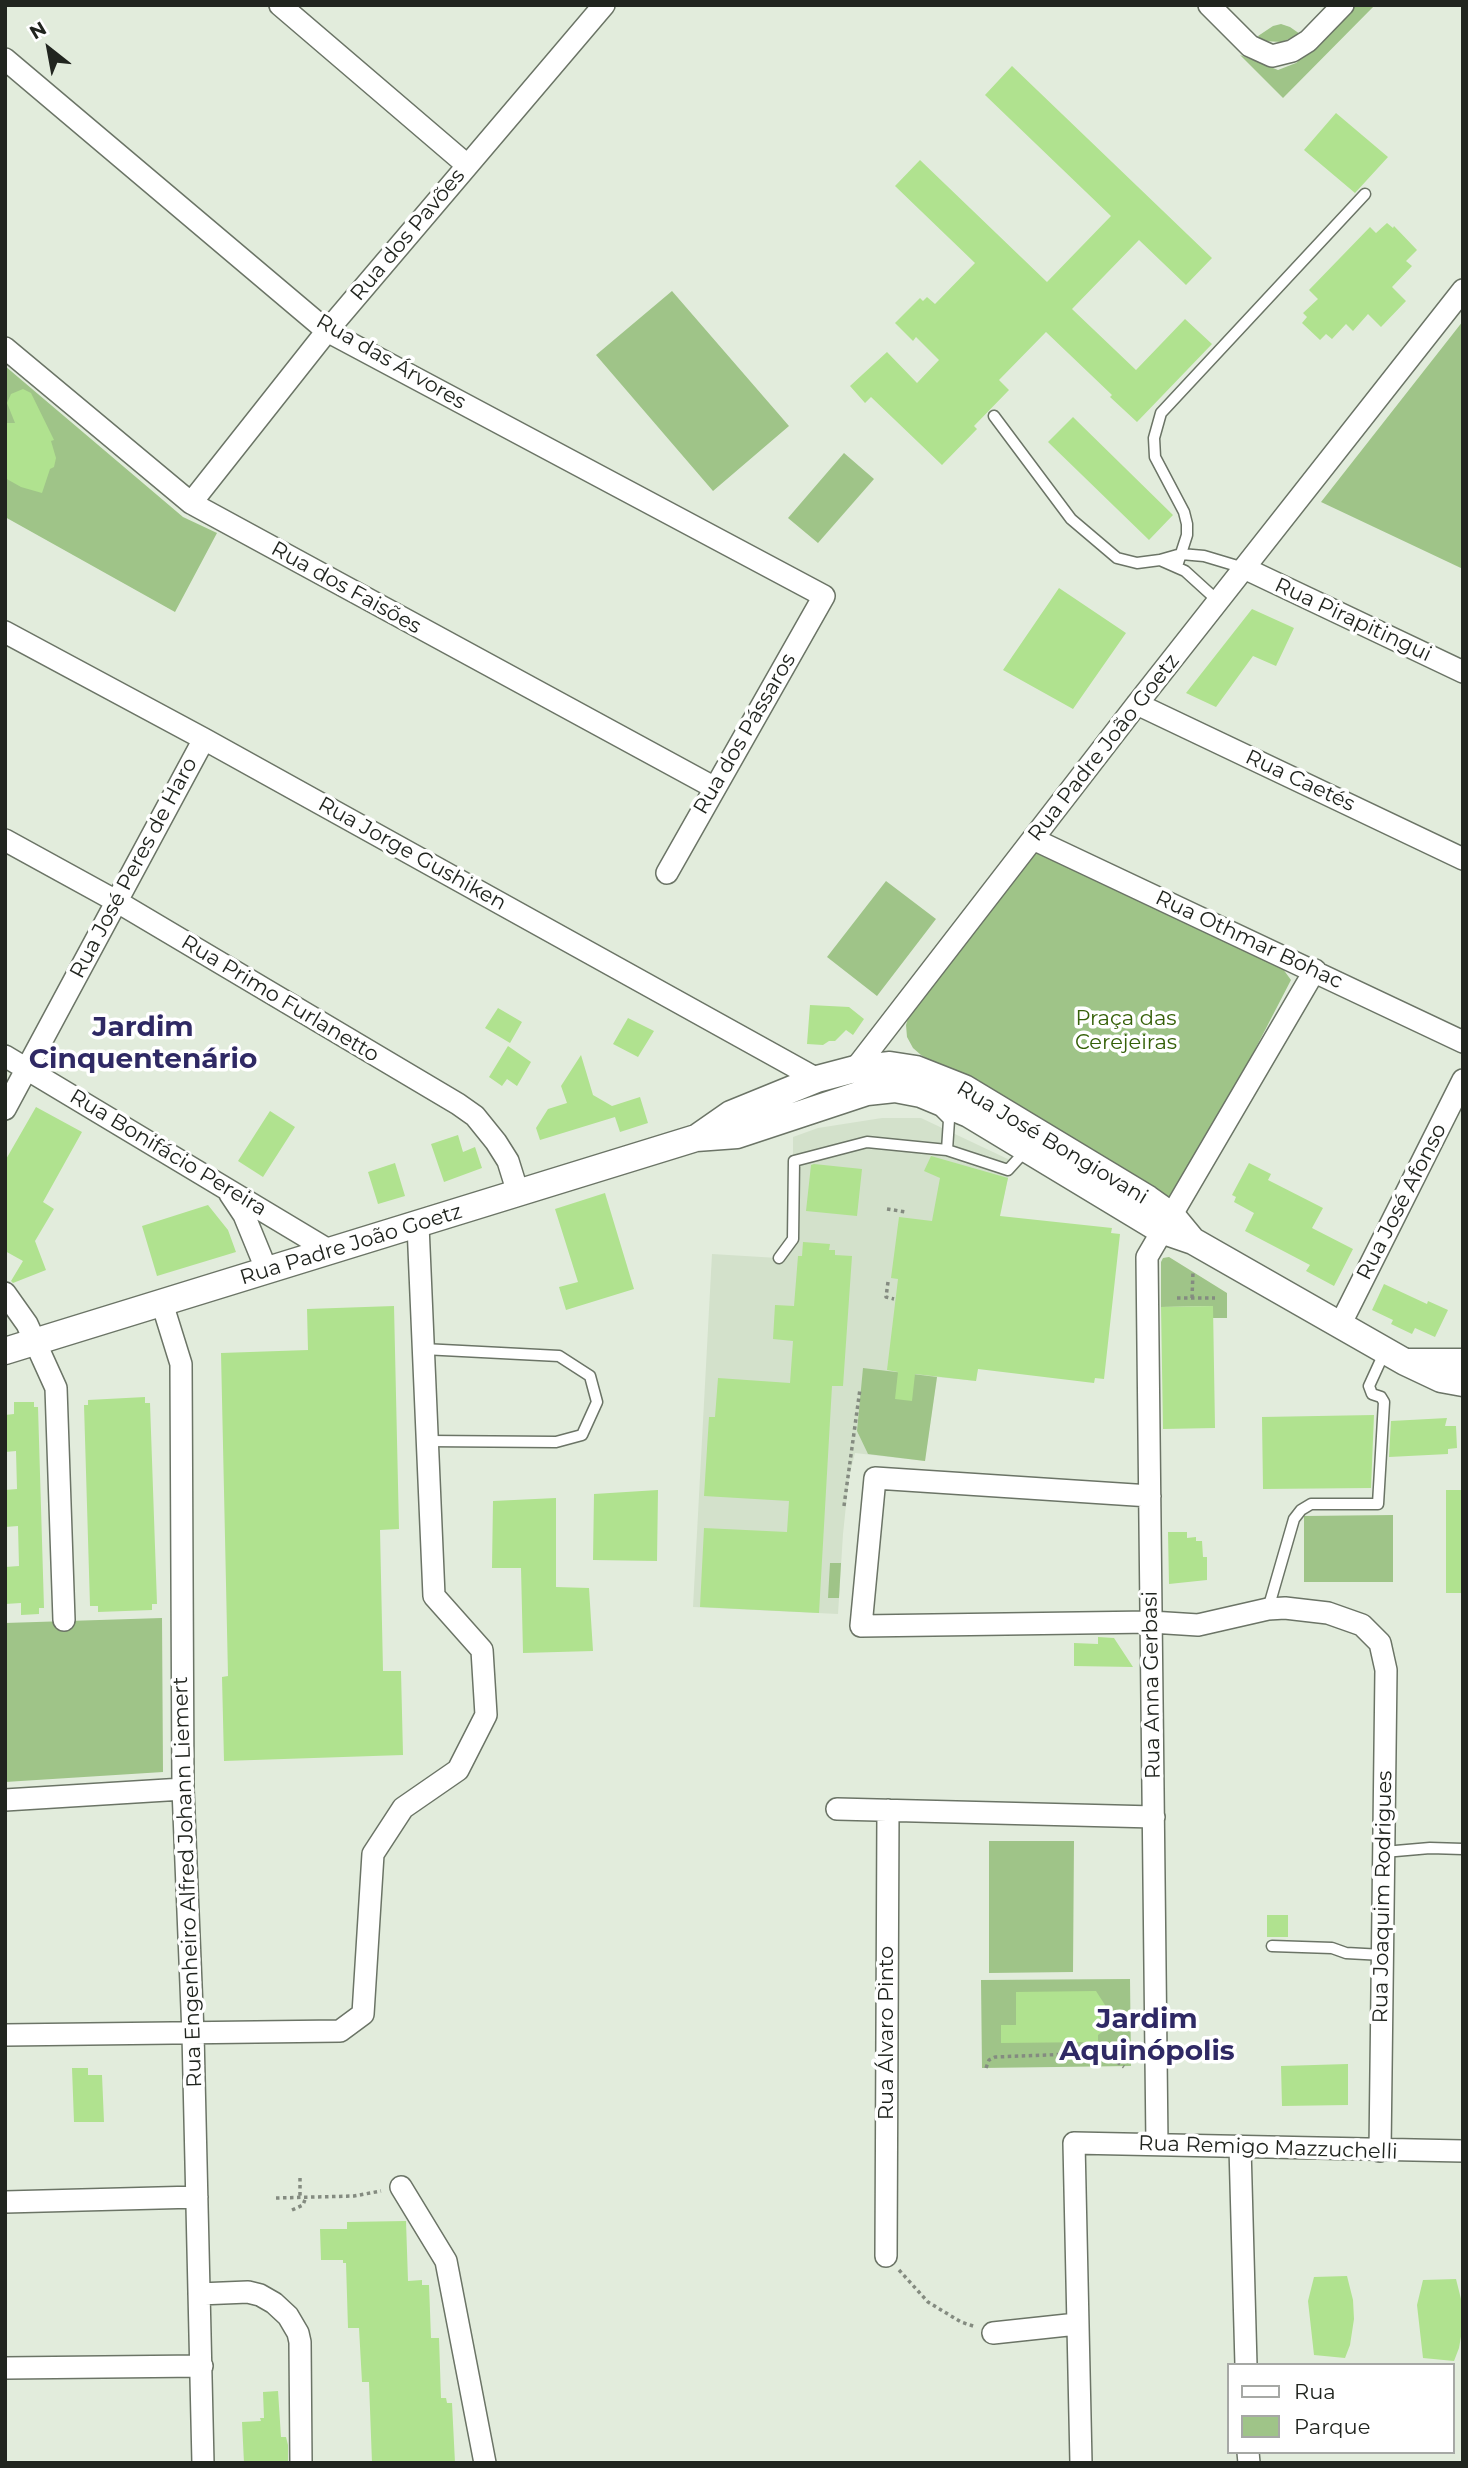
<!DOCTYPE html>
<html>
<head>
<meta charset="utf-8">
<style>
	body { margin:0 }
	#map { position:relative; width:1468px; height:2468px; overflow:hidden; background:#e2ecdc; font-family:Montserrat,sans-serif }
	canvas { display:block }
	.frame { position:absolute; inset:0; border:7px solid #21251f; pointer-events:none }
	.legend { position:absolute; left:1227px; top:2363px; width:228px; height:91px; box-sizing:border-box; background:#fff; border:2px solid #a6a8a5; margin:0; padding:9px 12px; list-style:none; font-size:21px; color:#21251f }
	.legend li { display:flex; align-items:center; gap:14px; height:35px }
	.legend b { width:35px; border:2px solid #a6a8a5 }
	.north { position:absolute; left:14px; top:14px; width:70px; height:70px; -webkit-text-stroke:5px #fff; paint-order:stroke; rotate:329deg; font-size:19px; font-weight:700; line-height:28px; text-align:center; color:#21251f }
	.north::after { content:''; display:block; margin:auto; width:24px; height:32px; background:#21251f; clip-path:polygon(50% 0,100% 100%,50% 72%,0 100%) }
</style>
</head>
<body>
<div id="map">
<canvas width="1468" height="2468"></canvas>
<div class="frame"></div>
<ul class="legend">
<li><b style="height:9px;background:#fff"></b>Rua</li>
<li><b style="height:19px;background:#9fc488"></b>Parque</li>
</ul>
<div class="north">N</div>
</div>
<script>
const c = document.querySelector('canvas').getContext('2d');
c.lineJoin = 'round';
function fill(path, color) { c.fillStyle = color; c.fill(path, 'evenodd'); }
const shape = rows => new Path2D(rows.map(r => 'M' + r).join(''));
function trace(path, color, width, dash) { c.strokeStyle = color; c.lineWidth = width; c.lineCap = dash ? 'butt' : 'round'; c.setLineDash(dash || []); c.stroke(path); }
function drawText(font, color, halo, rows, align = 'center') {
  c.font = font + ' Montserrat,sans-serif'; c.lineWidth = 7; c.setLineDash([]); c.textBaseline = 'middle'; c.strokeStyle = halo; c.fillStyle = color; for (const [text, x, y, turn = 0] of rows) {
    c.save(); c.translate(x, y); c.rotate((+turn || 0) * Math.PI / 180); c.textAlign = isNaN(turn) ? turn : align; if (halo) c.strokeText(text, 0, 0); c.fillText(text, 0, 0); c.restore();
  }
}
fill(shape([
	[882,1118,921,1118,1012,1161,996,1229,976,1381,937,1377,925,1461,855,1453,849,1477,843,1534,838,1614,693,1607,712,1254,778,1258,793,1239,793,1137,818,1128]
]), '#d3e1cb');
fill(shape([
	[1356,5,1375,5,1283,98,1240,55,1278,70,1296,63],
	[1281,24,1290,27,1300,34,1282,42,1263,41,1258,36,1273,26],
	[672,291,789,426,713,491,596,355],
	[1463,321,1463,569,1321,502],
	[5,366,183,517,217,533,175,612,5,517],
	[844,453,874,479,818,543,788,518],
	[1036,852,1283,969,1291,980,1175,1204,921,1055,913,1048,907,1037,906,1025,909,1015,926,986],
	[886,881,936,919,877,996,827,957],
	[1169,1257,1227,1293,1227,1318,1213,1318,1213,1306,1161,1307,1161,1262,1163,1258],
	[863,1368,937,1377,925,1461,868,1454,857,1431],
	[1393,1515,1393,1582,1304,1582,1304,1516],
	[830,1563,841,1563,839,1598,828,1598],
	[162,1618,163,1772,5,1782,5,1623],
	[989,1841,1074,1841,1073,1972,989,1973],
	[1130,1979,1131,2066,982,2068,981,1980]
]), '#9fc488');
fill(shape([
	[1012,66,1212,258,1186,285,1139,240,1072,309,1136,370,1185,319,1212,344,1137,422,1110,397,1112,395,1046,332,999,380,1009,390,974,426,977,429,942,465,871,397,865,403,850,386,887,352,917,383,939,360,916,337,913,341,895,323,920,298,923,301,927,297,935,304,975,263,895,186,920,160,1047,282,1111,216,985,95],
	[1336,113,1388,157,1355,193,1304,150],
	[1387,223,1393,228,1394,226,1417,250,1406,261,1412,266,1392,287,1406,301,1381,327,1368,314,1353,331,1346,324,1332,339,1326,334,1320,340,1302,323,1307,317,1303,313,1318,299,1309,290,1370,227,1376,233],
	[23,389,31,393,54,440,51,441,56,458,54,467,50,469,42,493,21,487,5,478,5,423,15,423,7,403,11,394],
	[1073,417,1173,515,1149,540,1048,442],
	[1059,588,1126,633,1073,709,1003,670],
	[1252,609,1294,628,1276,666,1253,656,1216,707,1186,693],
	[810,1005,849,1007,864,1019,853,1035,846,1030,835,1041,829,1041,823,1045,807,1044],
	[498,1008,522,1022,510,1043,485,1028],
	[628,1018,654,1031,638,1057,613,1044],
	[508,1046,531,1062,517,1086,507,1079,502,1086,489,1077],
	[581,1055,593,1095,612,1106,640,1097,648,1123,620,1132,615,1117,540,1140,536,1128,548,1109,567,1103,561,1086],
	[36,1107,82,1132,43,1202,54,1209,35,1241,46,1270,13,1283,11,1281,23,1261,5,1251,5,1161],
	[270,1111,295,1127,263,1177,238,1161],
	[458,1135,463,1152,475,1147,482,1168,444,1182,431,1144],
	[931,1156,1008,1178,1000,1216,1112,1228,1111,1233,1120,1234,1104,1379,1095,1378,1094,1383,978,1369,976,1381,915,1374,912,1401,895,1399,898,1372,887,1370,898,1279,891,1278,899,1217,932,1221,940,1178,924,1171],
	[395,1163,405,1196,378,1204,368,1172],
	[1249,1163,1271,1174,1268,1180,1323,1208,1312,1228,1353,1249,1334,1286,1306,1271,1310,1265,1245,1231,1254,1213,1234,1202,1236,1197,1232,1195],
	[814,1164,862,1169,857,1216,806,1211,811,1165],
	[605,1193,634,1289,566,1310,559,1287,578,1282,555,1209],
	[208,1205,228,1230,236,1252,157,1276,142,1226],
	[803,1242,830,1244,829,1250,835,1250,835,1255,852,1256,843,1386,832,1386,819,1613,700,1607,704,1528,787,1532,789,1501,704,1496,709,1417,715,1417,718,1378,790,1383,793,1341,773,1339,775,1305,794,1306,798,1256,802,1256],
	[1384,1284,1427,1304,1428,1301,1448,1310,1435,1337,1415,1328,1412,1334,1391,1324,1393,1320,1372,1310],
	[394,1306,399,1529,380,1530,383,1671,401,1671,403,1755,224,1761,222,1677,228,1676,221,1353,308,1350,307,1309],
	[1213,1306,1215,1428,1163,1429,1161,1307],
	[145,1397,145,1403,150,1403,157,1604,152,1604,152,1610,98,1612,98,1606,90,1606,84,1405,88,1405,88,1400],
	[14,1402,34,1402,34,1407,38,1407,44,1608,39,1608,39,1614,21,1615,21,1603,5,1604,5,1567,19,1566,18,1526,5,1527,5,1490,17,1489,16,1451,5,1452,5,1415,14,1414],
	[1374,1415,1371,1488,1263,1489,1262,1417],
	[1447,1418,1445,1426,1456,1426,1457,1448,1448,1449,1448,1454,1389,1457,1391,1421],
	[658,1490,657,1561,593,1560,594,1494],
	[1446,1490,1463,1490,1463,1593,1446,1593],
	[556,1498,556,1587,589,1588,593,1651,523,1653,521,1568,492,1568,493,1501],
	[1168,1532,1187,1532,1187,1538,1196,1537,1196,1541,1202,1541,1203,1557,1207,1557,1207,1580,1169,1584],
	[1098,1637,1114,1638,1133,1667,1074,1666,1074,1643,1098,1644],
	[1267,1915,1288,1915,1288,1937,1267,1937],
	[1096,1991,1105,2005,1106,2029,1098,2035,1098,2042,1001,2043,1001,2025,1016,2025,1016,1992],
	[1348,2064,1348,2105,1282,2106,1281,2066],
	[72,2068,88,2068,88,2075,102,2075,104,2122,74,2122],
	[406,2221,408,2281,422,2280,422,2285,429,2285,431,2338,439,2338,441,2398,446,2398,447,2403,452,2403,455,2463,372,2463,369,2382,362,2382,359,2328,348,2328,346,2263,343,2263,343,2260,321,2260,320,2229,347,2229,347,2222],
	[1347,2276,1353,2300,1354,2319,1350,2345,1345,2358,1314,2355,1308,2301,1314,2277],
	[1456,2279,1462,2303,1463,2325,1459,2348,1454,2361,1423,2358,1417,2305,1423,2280],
	[278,2391,281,2437,286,2437,288,2445,288,2463,244,2463,242,2422,261,2421,260,2418,264,2418,263,2392]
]), '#b0e28f');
const service = shape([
	[994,416,1071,519,1117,558,1137,563,1160,560],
	[1177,566,1187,535,1187,524,1184,512,1155,457,1154,438,1161,413,1365,194],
	[1218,601,1185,571,1160,560,1181,554,1204,556,1244,568],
	[941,1112,949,1120,947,1150,1008,1170,1027,1149],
	[779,1258,793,1239,794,1161,867,1142,947,1150],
	[423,1349,559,1356,590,1376,597,1402,582,1435,556,1442,427,1441],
	[1268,1609,1294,1519,1301,1510,1311,1504,1378,1504,1384,1402,1381,1397,1372,1394,1369,1386,1385,1351],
	[1384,1852,1430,1848,1463,1849],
	[1272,1946,1332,1948,1346,1953,1383,1955]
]);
const minor = shape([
	[280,5,467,165],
	[1209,5,1250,46,1272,56,1292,51,1308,41,1343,5],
	[5,59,327,331,824,596,667,873],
	[5,348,191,503,715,788],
	[191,503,327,331,604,5],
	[1244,568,1463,672],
	[5,632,204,739,817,1079],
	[1137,704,1463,859],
	[1033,839,1463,1042],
	[5,840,116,901,458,1104,475,1116,496,1142,508,1161,518,1193],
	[5,1056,330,1251],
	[855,1069,1137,704,1463,290],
	[5,1109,204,739],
	[230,1194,244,1215,267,1271],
	[5,1293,27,1324,56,1388,64,1620],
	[162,1303,181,1364,183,1789,193,2034,203,2463],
	[1340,1325,1463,1080],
	[1150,1496,875,1478,861,1626,1151,1622,1198,1625,1268,1609,1285,1608,1328,1613,1362,1625,1380,1643,1386,1670,1380,2151],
	[5,1800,183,1789],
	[837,1809,1154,1817],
	[5,2035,340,2031,363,2014,373,1854,403,1808,458,1770,486,1715,482,1650,434,1596,418,1225],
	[1157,2144,1147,1257,1315,970],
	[1240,2147,1246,2365],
	[401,2187,446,2261,485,2463],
	[5,2202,197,2197],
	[886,2256,888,1810],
	[199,2294,248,2292,260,2295,274,2303,288,2316,298,2333,300,2342,301,2463],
	[993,2333,1077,2324],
	[5,2368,202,2366],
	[1248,2452,1249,2463],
	[1081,2463,1074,2143,1463,2151]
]);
const tertiary = shape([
	[698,1137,731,1114,817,1079,855,1069,890,1065,916,1069,964,1088,1148,1199,1172,1216,1191,1239],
	[5,1351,696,1138,737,1135,867,1092,895,1089,921,1094,969,1114,1161,1230,1193,1241,1405,1362,1441,1379,1463,1383],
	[1409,1362,1463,1362]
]);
trace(service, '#6b7466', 13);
trace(minor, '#6b7466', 24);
trace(tertiary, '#6b7466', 29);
trace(shape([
	[887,1209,906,1212],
	[888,1282,886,1297,894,1299],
	[1177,1298,1215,1298],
	[1192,1298,1193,1272],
	[844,1506,860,1389],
	[1106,2017,1131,2015],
	[986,2068,989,2060,995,2057,1098,2053,1109,2056,1124,2067],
	[300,2178,300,2196],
	[276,2198,354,2196,381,2191],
	[292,2210,303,2205,306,2197],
	[899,2270,928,2302,961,2322,976,2327]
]), '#848b80', 3.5, [3.5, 3.5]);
trace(service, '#fff', 10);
trace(minor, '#fff', 21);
trace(tertiary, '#fff', 26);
drawText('21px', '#21251f', '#fff', [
	["Rua dos Pavões",408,235,-50],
	["Rua das Árvores",391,362,30],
	["Rua dos Faisões",346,588,29],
	["Rua Pirapitingui",1353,620,25],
	["Rua dos Pássaros",745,734,-60],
	["Rua Padre João Goetz",1104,748,-52],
	["Rua Caetés",1300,781,25],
	["Rua Jorge Gushiken",412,854,29],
	["Rua José Peres de Haro",134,868,-62],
	["Rua Othmar Bohac",1249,940,25],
	["Rua Primo Furlanetto",280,999,31],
	["Rua José Bongiovani",1052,1143,31],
	["Rua Bonifácio Pereira",168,1153,31],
	["Rua José Afonso",1402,1202,-63],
	["Rua Padre João Goetz",351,1245,-17],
	["Rua Anna Gerbasi",1152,1685,-91],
	["Rua Engenheiro Alfred Johann Liemert",188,1882,-92],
	["Rua Joaquim Rodrigues",1383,1897,-89],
	["Rua Álvaro Pinto",887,2033,-90],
	["Rua Remigo Mazzuchelli",1268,2148,2]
]);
drawText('21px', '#356008', '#fff', [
	["Praça das",1126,1019],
	["Cerejeiras",1126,1043]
]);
drawText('bold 28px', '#2f2964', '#fff', [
	["Jardim",143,1028],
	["Cinquentenário",143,1060],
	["Jardim",1147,2020],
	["Aquinópolis",1147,2052]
]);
</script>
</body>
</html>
